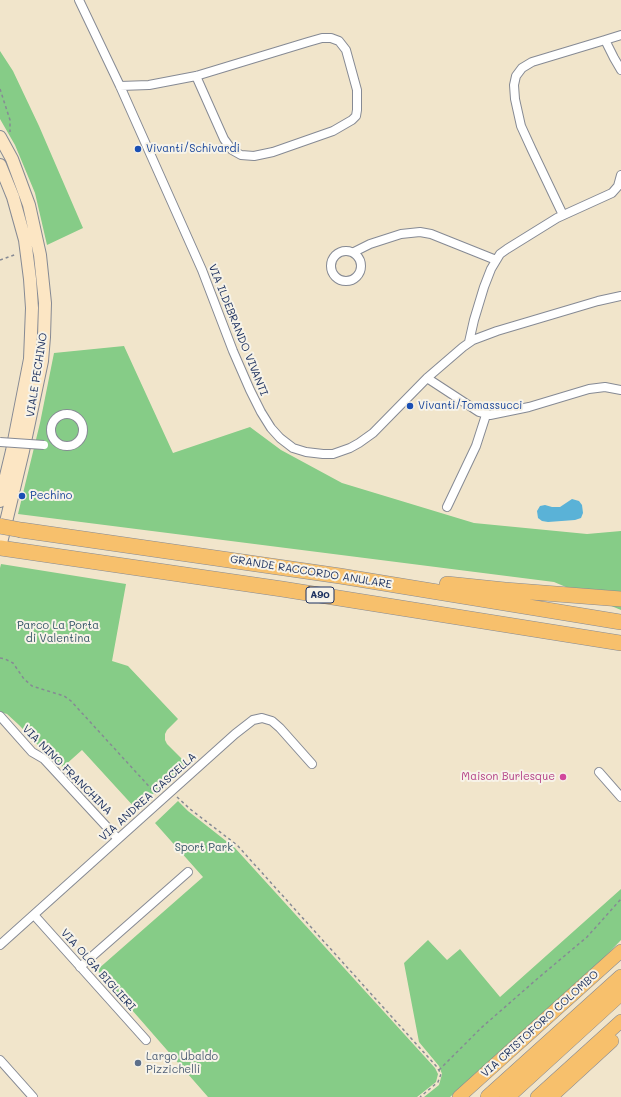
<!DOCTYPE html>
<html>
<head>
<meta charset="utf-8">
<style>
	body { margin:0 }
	canvas { display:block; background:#f1e5cb }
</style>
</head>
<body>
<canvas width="621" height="1097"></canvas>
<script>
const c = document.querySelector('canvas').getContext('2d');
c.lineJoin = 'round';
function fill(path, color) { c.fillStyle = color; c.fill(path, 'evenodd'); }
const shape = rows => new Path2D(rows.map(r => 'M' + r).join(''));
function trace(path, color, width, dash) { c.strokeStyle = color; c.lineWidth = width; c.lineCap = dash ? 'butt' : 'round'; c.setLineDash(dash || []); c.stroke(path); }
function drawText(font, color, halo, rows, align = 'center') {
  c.font = font + ' Mali,sans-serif'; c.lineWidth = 4; c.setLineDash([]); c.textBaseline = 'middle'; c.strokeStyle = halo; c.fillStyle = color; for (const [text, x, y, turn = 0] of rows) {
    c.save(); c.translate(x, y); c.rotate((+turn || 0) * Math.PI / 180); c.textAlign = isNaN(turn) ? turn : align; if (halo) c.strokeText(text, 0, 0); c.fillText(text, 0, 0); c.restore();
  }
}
fill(shape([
	[0,51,13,71,39,126,83,228,47,245,35,193,15,145,0,119],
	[124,346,173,453,250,427,281,450,342,483,474,523,587,534,621,531,621,610,554,582,18,514,40,423,54,353],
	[1,564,126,584,112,661,128,666,178,719,167,730,165,734,165,740,167,744,187,764,136,809,82,750,63,767,51,759,19,725,7,714,0,712,0,568],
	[178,801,188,811,235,848,435,1068,438,1074,436,1082,417,1097,208,1097,97,970,203,877,155,823],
	[621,889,621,940,600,962,450,1097,424,1097,439,1085,442,1074,439,1066,419,1042,404,963,428,940,447,960,460,949,500,997]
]), '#86cc87');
fill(shape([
	[572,499,579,501,582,505,583,513,581,518,575,520,548,522,542,521,538,518,537,511,540,506,545,505,552,507,560,507]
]), '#5ab2d7');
const street = shape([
	[79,0,120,86,202,270,233,351,250,390,261,412,271,428,280,438,293,448,306,452,323,454,333,454,350,448,359,443,373,433,427,378,463,347,473,340,497,331,598,301,621,296],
	[605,40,621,35],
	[120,86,149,85,196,76,308,42,322,38,331,38,339,41,346,50,357,90,357,110,356,116,352,120,333,131,273,152,254,156,241,155,232,150,224,139,196,76],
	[563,215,532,150,521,126,515,99,514,85,516,76,522,68,532,62,605,40,614,58,621,70],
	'331 266a15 15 0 1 1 30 0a15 15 0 1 1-30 0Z',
	[354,252,370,244,401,234,420,232,431,234,496,260],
	[469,342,474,320,484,287,491,269,500,254,507,249,557,218,612,193,618,186,621,175],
	[427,378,479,412,490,415,529,407,589,389,605,387,621,390],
	'51 430a16 16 0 1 1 32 0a16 16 0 1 1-32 0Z',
	[447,507,476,446,486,415],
	[0,716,32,752,44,759,118,839],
	[599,772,621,797],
	[34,915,146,1040],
	[0,945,235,734,253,720,262,718,272,721,280,728,312,764],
	[80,967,188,872],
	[0,1060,33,1097]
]);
const secondary = shape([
	[0,137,12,159,29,205,40,255,45,303,44,337,42,361,23,451,0,547],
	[0,165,13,197,25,240,30,279,32,308,30,359,12,451,0,501]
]);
const primary = shape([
	[459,1097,621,951],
	[537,1097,621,1021],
	[551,1097,612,1041]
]);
const highway = shape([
	[21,530,340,576,621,622],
	[0,548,282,589,621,643],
	[447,584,505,590,621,599],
	[488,1097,621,977],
	[507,1097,621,993]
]);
trace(street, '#868a94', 10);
trace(secondary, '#868a94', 14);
trace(primary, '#868a94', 14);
trace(highway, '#868a94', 16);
trace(shape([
	[0,89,10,120,10,132],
	[0,260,17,254],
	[0,658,5,659,13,663,24,679,32,686,64,696,71,701,156,794],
	[177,797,190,809,237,845,437,1067,441,1074,438,1082,420,1097],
	[439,1070,481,1028,537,979,587,937,621,899]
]), '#868a94', 1.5, [3, 3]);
trace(street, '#fff', 8);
trace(secondary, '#fce6c4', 12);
trace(primary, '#f7c06c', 13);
trace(highway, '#f7c06c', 15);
const streetBridge = shape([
	[0,442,44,445]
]);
const highwayBridge = shape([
	[0,526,21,530]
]);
trace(streetBridge, '#868a94', 10, []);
trace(highwayBridge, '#868a94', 16, []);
trace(streetBridge, '#fff', 8);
trace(highwayBridge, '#f7c06c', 15);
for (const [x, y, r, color] of [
	[138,149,4,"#1a4fb4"],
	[410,406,4,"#1a4fb4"],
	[22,496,4,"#1a4fb4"],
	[563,777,4,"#d1479c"],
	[138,1063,4,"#5c6f8a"]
]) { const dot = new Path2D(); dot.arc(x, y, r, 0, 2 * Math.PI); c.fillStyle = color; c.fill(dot); trace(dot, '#f7f3e8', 1.5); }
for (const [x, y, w] of [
	[320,595,28]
]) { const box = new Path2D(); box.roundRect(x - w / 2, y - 8, w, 16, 3); c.fillStyle = '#f7f3e8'; c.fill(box); trace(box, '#1b2f5e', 1); }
drawText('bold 10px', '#1b2f5e', null, [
	["A90",320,595]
]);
drawText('11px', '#164399', '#f7f3e8', [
	["Vivanti/Schivardi",146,149],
	["Vivanti/Tomassucci",418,406],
	["Pechino",30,496]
], 'left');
drawText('11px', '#1b2f5e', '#f7f3e8', [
	["VIA ILDEBRANDO VIVANTI",238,330,68],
	["VIALE PECHINO",37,375,-81],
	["GRANDE RACCORDO ANULARE",311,572,9],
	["VIA NINO FRANCHINA",67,770,45],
	["VIA ANDREA CASCELLA",148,797,-42],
	["VIA OLGA BIGLIERI",98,970,48],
	["VIA CRISTOFORO COLOMBO",540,1024,-42]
]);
drawText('11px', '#365668', '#f7f3e8', [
	["Parco La Porta",58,626],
	["di Valentina",58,639],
	["Sport Park",204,848]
]);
drawText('11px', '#b23c85', '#f7f3e8', [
	["Maison Burlesque",555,777]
], 'right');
drawText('11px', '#4e5e75', '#f7f3e8', [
	["Largo Ubaldo",146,1057],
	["Pizzichelli",146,1070]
], 'left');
</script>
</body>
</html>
